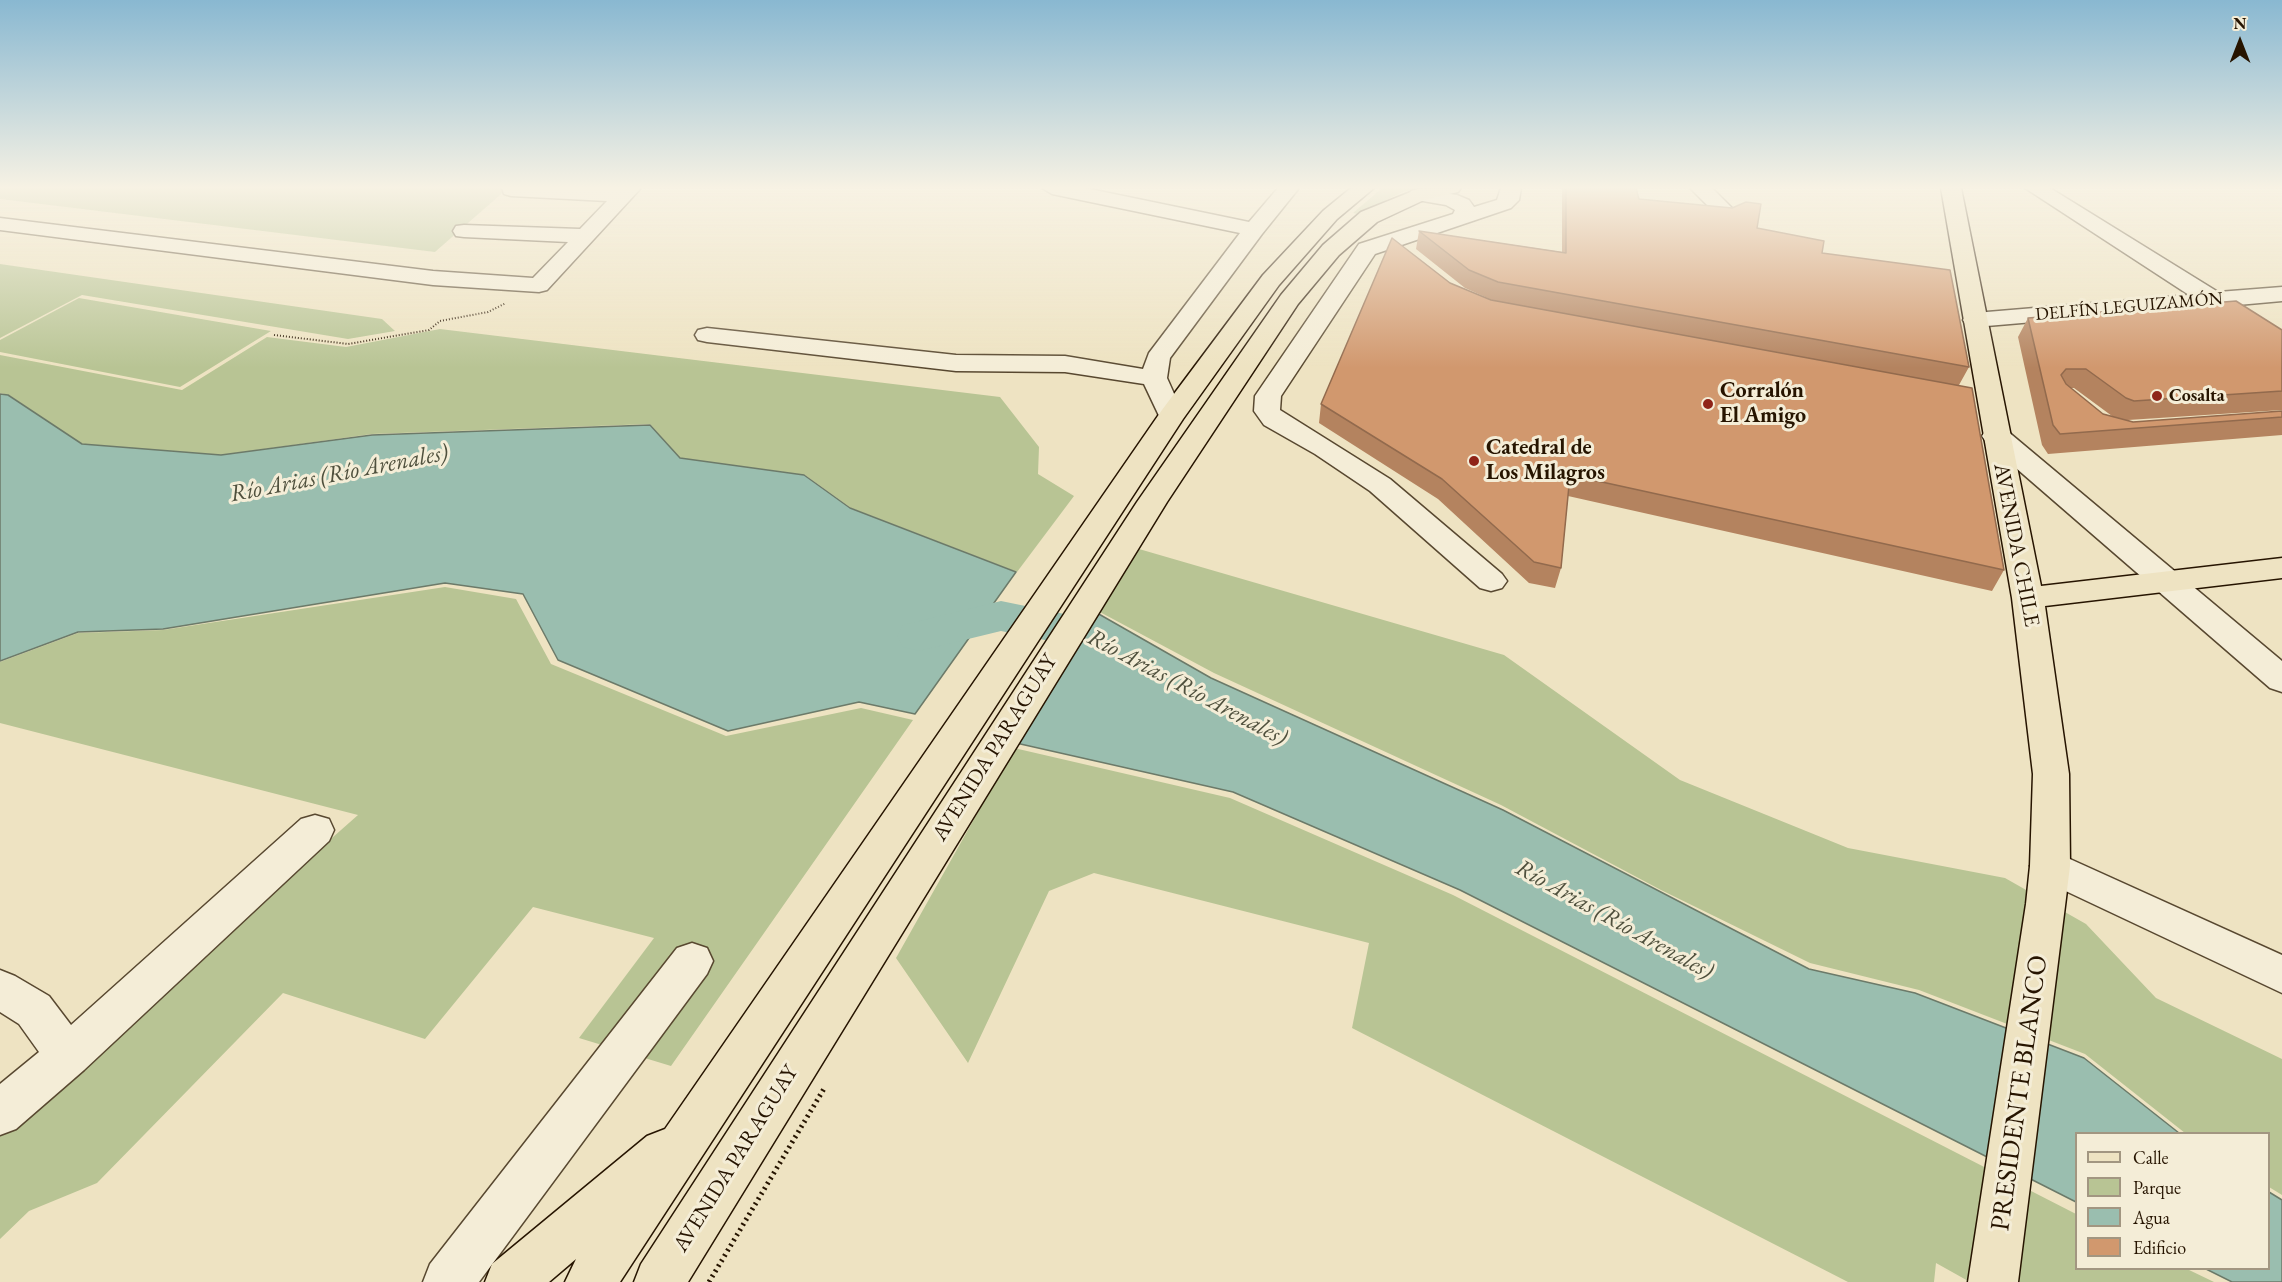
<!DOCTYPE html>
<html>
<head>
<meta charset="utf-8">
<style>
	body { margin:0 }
	#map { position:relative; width:2282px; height:1282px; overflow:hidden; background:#eee3c2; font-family:"EB Garamond",serif }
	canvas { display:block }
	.legend { position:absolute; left:2075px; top:1132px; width:195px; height:138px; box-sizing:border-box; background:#f4edd7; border:2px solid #a29681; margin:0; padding:8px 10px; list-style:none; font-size:18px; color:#261400 }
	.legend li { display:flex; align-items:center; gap:12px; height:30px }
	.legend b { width:30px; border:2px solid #a29681 }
	.north { position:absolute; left:2210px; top:12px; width:60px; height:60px; -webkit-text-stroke:4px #f4edd7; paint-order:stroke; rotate:0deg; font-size:16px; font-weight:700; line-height:24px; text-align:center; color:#261400 }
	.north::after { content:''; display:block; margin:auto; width:21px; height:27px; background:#261400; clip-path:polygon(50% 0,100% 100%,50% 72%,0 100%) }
</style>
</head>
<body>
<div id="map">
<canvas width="2282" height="1282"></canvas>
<ul class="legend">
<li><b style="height:8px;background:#eee3c2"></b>Calle</li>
<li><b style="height:16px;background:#b8c494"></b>Parque</li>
<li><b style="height:16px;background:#9abeaf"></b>Agua</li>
<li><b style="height:16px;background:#d1986e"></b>Edificio</li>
</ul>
<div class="north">N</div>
</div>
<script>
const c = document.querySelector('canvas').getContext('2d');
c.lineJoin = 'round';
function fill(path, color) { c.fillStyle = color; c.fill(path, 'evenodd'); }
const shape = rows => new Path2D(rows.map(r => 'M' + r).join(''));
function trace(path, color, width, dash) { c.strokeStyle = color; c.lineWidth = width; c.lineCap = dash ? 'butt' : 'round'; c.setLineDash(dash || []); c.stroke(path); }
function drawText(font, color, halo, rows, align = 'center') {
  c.font = font + ' "EB Garamond",serif'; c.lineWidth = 6; c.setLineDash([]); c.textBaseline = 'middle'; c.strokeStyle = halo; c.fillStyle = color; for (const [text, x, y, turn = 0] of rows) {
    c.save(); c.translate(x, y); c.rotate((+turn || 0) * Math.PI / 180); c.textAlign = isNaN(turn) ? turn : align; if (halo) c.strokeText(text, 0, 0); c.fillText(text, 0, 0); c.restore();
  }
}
fill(shape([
	[0,188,508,188,435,252,0,199],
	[1382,188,1421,188,1403,192,1357,214,1353,213],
	[0,264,382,319,395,331,348,339,82,295,0,338],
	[79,298,271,331,180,387,0,352,0,340],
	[440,329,1000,397,1039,447,1038,474,1074,496,1017,572,851,508,805,475,680,458,650,424,372,434,221,455,82,444,9,395,0,393,0,355,182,390,267,337,346,347],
	[1139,549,1504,655,1680,780,1848,848,2005,878,2086,924,2156,998,2282,1059,2282,1195,2269,1187,2268,1134,2185,1133,2085,1054,1919,990,1810,963,1661,890,1501,805,1214,673,1098,611],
	[445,587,516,599,551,664,726,736,861,708,913,720,671,1066,579,1038,654,938,533,907,425,1039,283,993,97,1183,29,1211,0,1239,0,1131,358,815,0,723,0,662,78,633,163,630],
	[1014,748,1230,798,1453,895,2076,1214,2076,1268,2187,1269,2214,1282,1970,1282,1936,1263,1934,1282,1848,1282,1352,1028,1369,943,1094,873,1049,891,968,1063,896,958]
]), '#b8c494');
const water = shape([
	[0,394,8,395,82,444,221,455,372,435,650,425,680,458,804,475,850,508,1016,572,915,714,859,702,728,731,558,660,523,594,445,583,163,629,78,632,0,661,0,394],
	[1097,613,1211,678,1503,810,1809,969,1915,993,2084,1058,2179,1133,2076,1134,2076,1202,1460,890,1233,792,1016,743,1097,613],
	[2269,1192,2282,1200,2282,1282,2232,1282,2206,1269,2268,1268,2269,1192]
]);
fill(water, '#9abeaf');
trace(water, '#6c7a69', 1.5);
fill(shape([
	[1001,601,1108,623,1129,635,1136,646,1129,657,1113,661,1097,657,1079,647,1001,631,919,651,903,647,897,636,903,625,1001,601]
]), '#9abeaf');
const minor = shape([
	[502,188,641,188,547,290,539,292,433,285,0,230,0,218,433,271,533,278,568,242,464,237,456,236,453,231,456,226,464,225,580,229,607,201,511,196,504,194,502,188],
	[1042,188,1085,188,1249,222,1278,188,1299,188,1262,234,1170,358,1167,378,1184,416,1180,422,1171,424,1162,422,1144,384,1065,372,956,371,707,342,698,340,695,335,698,330,707,328,956,355,1065,356,1143,369,1149,353,1240,233,1052,194,1042,188],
	[1501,188,1521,188,1519,200,1511,208,1375,254,1281,396,1280,410,1390,479,1502,574,1507,581,1502,588,1491,591,1480,588,1370,491,1315,454,1264,425,1254,411,1255,396,1359,244,1453,214,1455,210,1446,205,1411,199,1408,195,1411,191,1418,189,1457,195,1469,200,1474,207,1497,200,1501,188],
	[1690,188,1712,188,1740,216,1736,220,1729,222,1722,220,1690,188],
	[2025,188,2050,188,2218,292,2282,287,2282,301,2238,305,2282,332,2282,350,2273,348,2209,307,1975,327,1966,325,1963,320,1966,315,1975,313,2189,295,2025,188],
	[1996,428,2006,430,2282,661,2282,692,2270,688,1986,442,1982,436,1986,430,1996,428],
	[315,815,329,819,334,830,329,841,84,1070,16,1129,0,1135,0,1084,39,1052,19,1024,0,1012,0,970,15,976,49,996,71,1025,301,819,315,815],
	[2050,850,2282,955,2282,993,2036,877,2030,866,2036,855,2050,850],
	[692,943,707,948,713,961,707,974,479,1282,423,1282,430,1264,677,948,692,943]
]);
const major = shape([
	[1351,188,1374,188,1337,219,1279,285,1183,419,620,1282,565,1282,576,1259,549,1282,485,1282,492,1264,647,1136,665,1129,1162,410,1263,275,1323,211,1351,188],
	[1461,188,1458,192,1424,200,1377,222,1339,255,1298,304,1167,502,688,1282,634,1282,641,1264,1137,502,1281,295,1323,245,1361,212,1418,189,1461,188],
	[1941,188,1961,188,2041,586,2282,558,2282,578,2045,606,2069,774,2070,866,2018,1282,1968,1282,2026,904,2030,866,2033,774,2012,598,1941,188]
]);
trace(minor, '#584830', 3);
trace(major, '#261400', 3);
trace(shape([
	[274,335,348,344,429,330,440,321,488,312,506,303]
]), '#261400', 2, [1, 2]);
trace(shape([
	[709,1282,825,1087]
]), '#261400', 5, [2, 4]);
fill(minor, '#f4edd7');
fill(major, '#eee3c2');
fill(shape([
	[1562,188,1636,188,1639,199,1757,228,1822,253,1969,367,1959,385,2004,570,1992,591,1568,496,1561,568,1555,588,1529,583,1438,499,1319,423,1321,404,1450,283,1492,300,1465,288,1416,249,1419,231,1562,252],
	[2028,318,2282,330,2282,410,2128,420,2133,422,2282,411,2282,435,2048,454,2042,445,2018,337],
	[2070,388,2074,388,2112,416,2103,414]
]), '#b4835f');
const building = shape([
	[1566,188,1636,188,1639,199,1732,208,1746,202,1761,204,1757,228,1824,241,1822,253,1950,270,1969,367,1498,282,1469,270,1419,231,1566,253,1566,188],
	[1392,238,1450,283,1491,300,1972,388,2004,570,1570,475,1561,568,1534,562,1442,479,1321,404,1392,238],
	[2236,301,2282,330,2282,391,2134,401,2126,398,2086,369,2066,369,2061,375,2066,384,2103,414,2133,422,2282,411,2282,417,2060,434,2053,425,2028,318,2236,301]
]);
fill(building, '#d1986e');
trace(building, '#926a4d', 1.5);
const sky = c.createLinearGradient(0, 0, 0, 368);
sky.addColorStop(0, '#89b8d1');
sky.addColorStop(0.51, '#f7f2e4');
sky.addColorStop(1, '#f7f2e400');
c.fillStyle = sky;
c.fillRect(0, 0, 2282, 368);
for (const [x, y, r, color] of [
	[2157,396,6,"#8f2418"],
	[1708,404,6,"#8f2418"],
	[1474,461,6,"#8f2418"]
]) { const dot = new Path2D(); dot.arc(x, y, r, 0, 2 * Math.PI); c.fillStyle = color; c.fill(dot); trace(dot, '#f4edd7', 2); }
drawText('18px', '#261400', '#f4edd7', [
	["DELFÍN LEGUIZAMÓN",2129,307,-5]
]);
drawText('bold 18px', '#261400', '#f4edd7', [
	["Cosalta",2169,396]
], 'left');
drawText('bold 22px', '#261400', '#f4edd7', [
	["Corralón",1720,391],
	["El Amigo",1720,416],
	["Catedral de",1486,448],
	["Los Milagros",1486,473]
], 'left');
drawText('22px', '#261400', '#f4edd7', [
	["AVENIDA CHILE",2016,545,79],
	["AVENIDA PARAGUAY",995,748,-58],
	["AVENIDA PARAGUAY",736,1159,-58]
]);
drawText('italic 24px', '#4f503d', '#f4edd7', [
	["Río Arias (Río Arenales)",339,474,-11],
	["Río Arias (Río Arenales)",1187,688,28],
	["Río Arias (Río Arenales)",1614,920,29]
]);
drawText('27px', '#261400', '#f4edd7', [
	["PRESIDENTE BLANCO",2020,1093,-82]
]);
</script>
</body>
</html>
